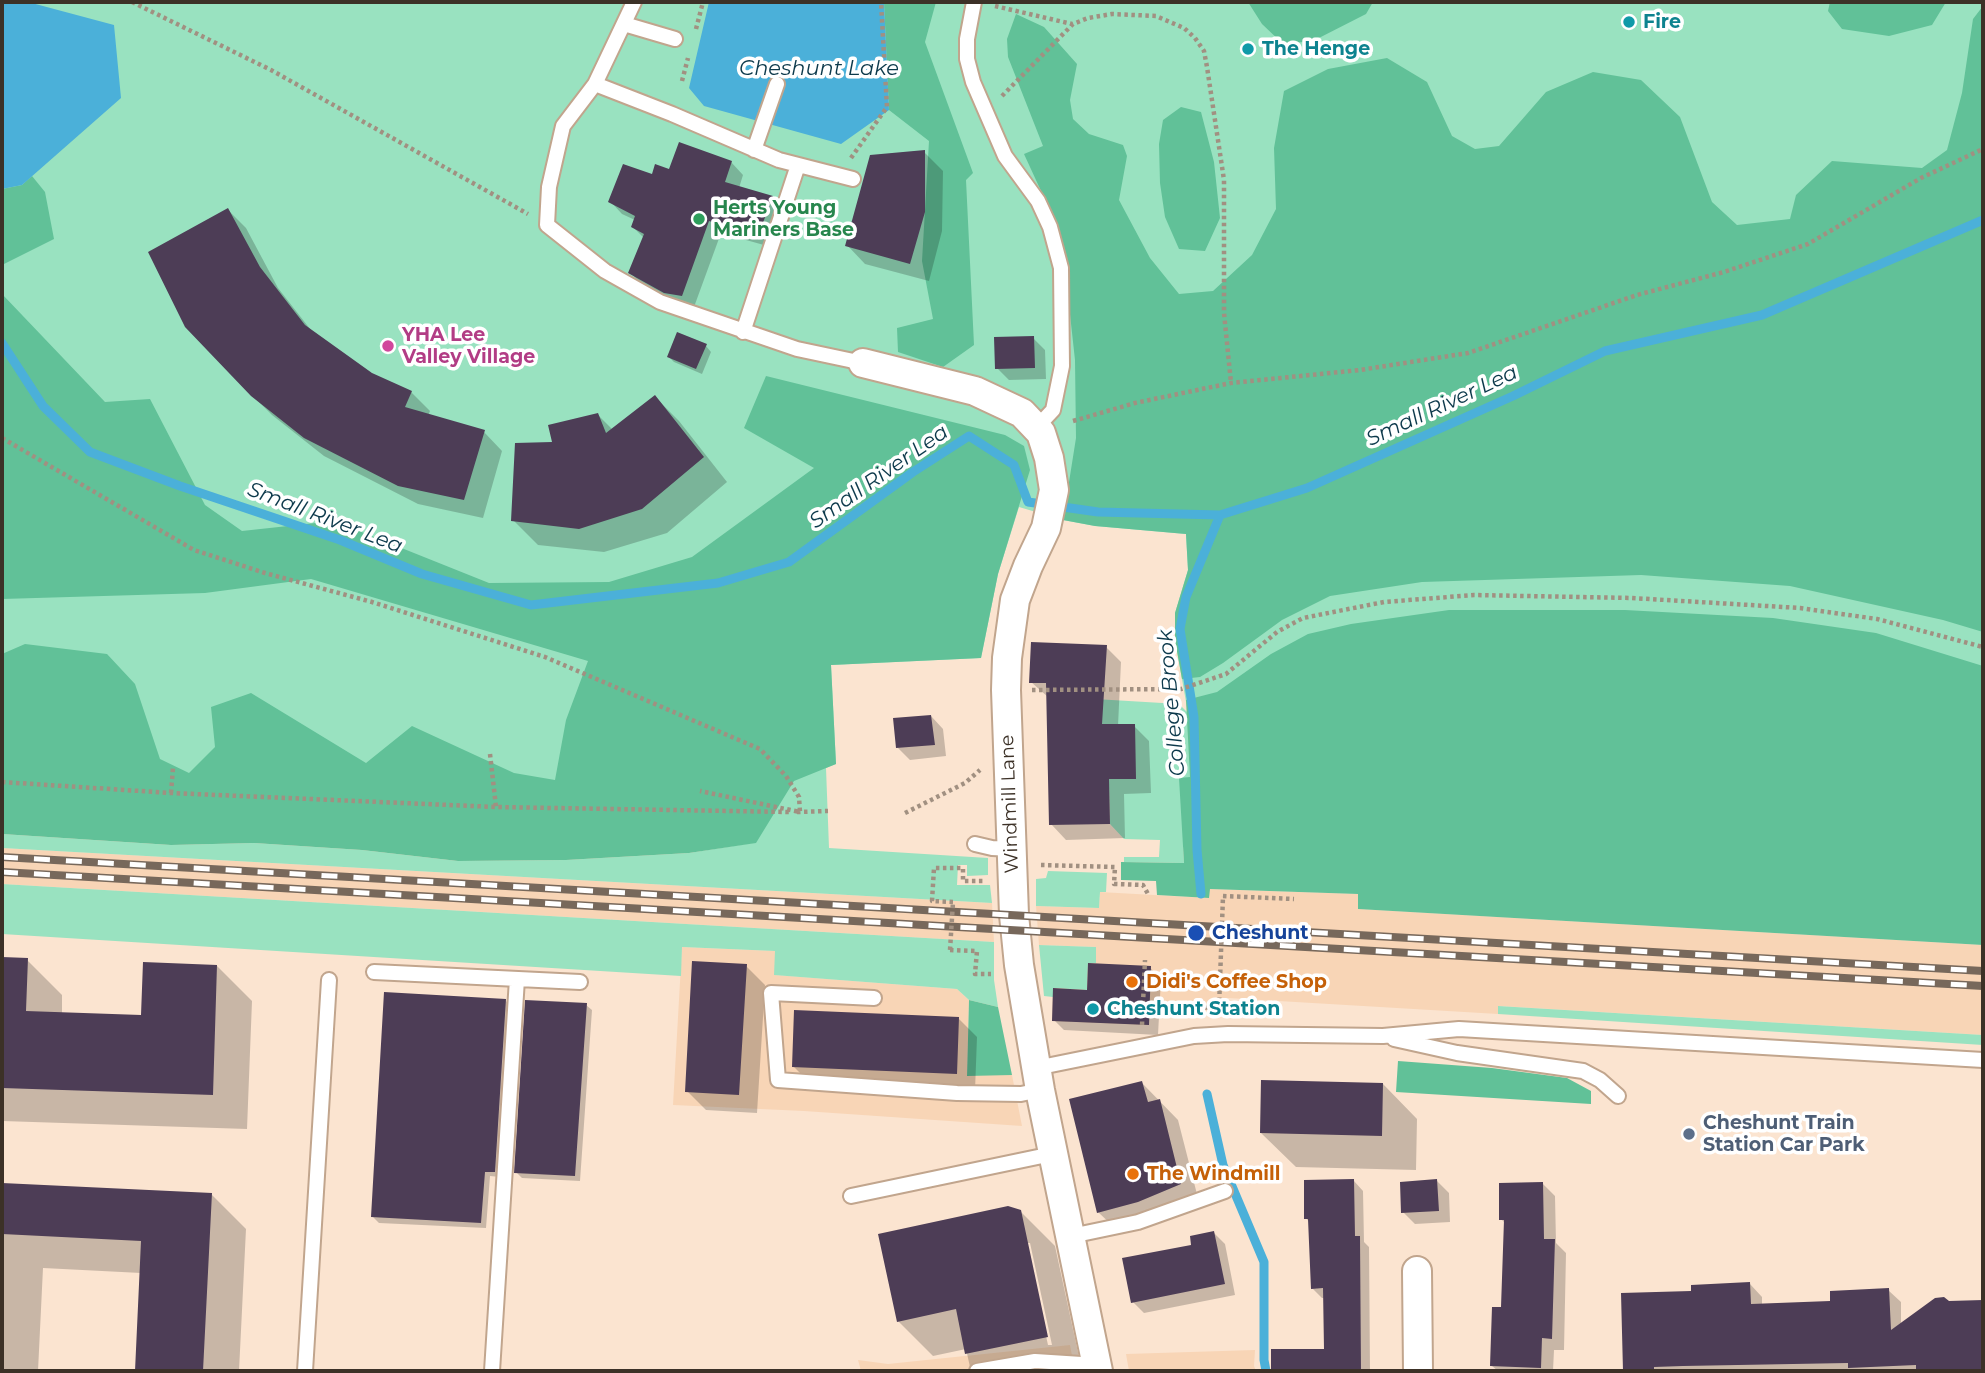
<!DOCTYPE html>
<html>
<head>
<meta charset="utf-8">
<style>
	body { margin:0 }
	#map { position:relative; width:1985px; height:1373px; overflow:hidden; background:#fbe4d0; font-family:Montserrat,sans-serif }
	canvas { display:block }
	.frame { position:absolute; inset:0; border:4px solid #3c3127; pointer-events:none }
</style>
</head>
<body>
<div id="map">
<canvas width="1985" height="1373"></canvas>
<div class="frame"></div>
</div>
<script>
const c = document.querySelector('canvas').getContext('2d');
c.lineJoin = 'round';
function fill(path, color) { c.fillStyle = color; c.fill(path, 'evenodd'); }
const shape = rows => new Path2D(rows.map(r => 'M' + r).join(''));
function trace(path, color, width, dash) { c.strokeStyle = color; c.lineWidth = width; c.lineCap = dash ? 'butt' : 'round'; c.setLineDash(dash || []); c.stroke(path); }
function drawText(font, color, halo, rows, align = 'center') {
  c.font = font + ' Montserrat,sans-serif'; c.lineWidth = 7; c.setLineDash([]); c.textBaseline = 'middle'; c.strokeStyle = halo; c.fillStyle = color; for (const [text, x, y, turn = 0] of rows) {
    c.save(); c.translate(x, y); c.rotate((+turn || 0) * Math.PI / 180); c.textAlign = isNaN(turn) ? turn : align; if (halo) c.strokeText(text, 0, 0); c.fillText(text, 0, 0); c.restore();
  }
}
fill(shape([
	[2,848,992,903,994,942,2,884],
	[1209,889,1358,894,1359,909,1983,945,1983,1035,1499,1006,1498,1014,1228,998,1227,1013,1149,1009,1149,1025,1052,1021,1053,988,1088,963,1096,947,1039,945,1036,906,1099,908,1100,892,1208,898],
	[682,947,775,951,775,975,957,989,969,1000,967,1075,1012,1075,1022,1126,804,1111,673,1105],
	[1070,1345,1075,1371,861,1371,858,1360,888,1364],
	[1255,1350,1254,1366,1256,1371,1129,1371,1126,1354]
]), '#f8d5b6');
fill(shape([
	[2,2,1983,2,1983,881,1183,841,1184,863,1124,862,1124,857,1159,857,1160,840,1124,839,1110,824,1109,785,1083,785,1135,724,1095,725,1095,699,1179,704,1188,713,1175,640,1175,613,1188,570,1186,534,1095,526,1063,520,1019,507,998,574,981,658,831,665,836,764,826,768,829,848,988,858,988,875,967,876,967,865,958,865,957,885,990,885,992,903,2,848,2,834,171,845,254,843,362,850,458,861,566,860,689,853,752,843,2,797],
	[1048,871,1107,873,1106,892,1100,892,1099,908,1036,906,1036,879,1046,878],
	[2,884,994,942,994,980,998,1007,969,1000,957,989,774,975,775,951,682,947,681,976,2,934],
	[1039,945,1096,947,1096,963,1088,963,1087,990,1054,988,1053,997,1044,996],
	[1498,1006,1983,1035,1983,1045,1498,1014]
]), '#99e2c0');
fill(shape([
	[884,2,936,2,925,42,973,173,966,180,974,345,943,367,898,352,897,328,933,319,922,261,929,141,889,110],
	[1248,2,1373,2,1366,14,1313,41,1283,44,1262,24],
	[1830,2,1946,2,1932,25,1889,36,1842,29,1828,11],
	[1983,6,1983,632,1943,620,1790,586,1641,575,1422,582,1330,596,1282,620,1223,663,1200,677,1182,679,1175,640,1175,613,1188,570,1186,534,1095,526,1063,520,1076,438,1075,360,1066,278,1053,217,1024,154,1043,146,1008,57,1007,39,1016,14,1044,27,1077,64,1070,100,1073,119,1089,134,1123,145,1127,156,1119,200,1150,258,1179,294,1213,291,1252,255,1276,209,1274,148,1284,91,1328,69,1387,58,1427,82,1452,136,1475,149,1499,146,1546,92,1593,72,1641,80,1680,117,1712,202,1737,225,1790,219,1796,195,1832,161,1922,168,1947,150,1962,93,1973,19],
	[1181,107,1201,112,1214,162,1220,218,1205,251,1179,249,1165,217,1160,183,1159,144,1163,120],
	[32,176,45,192,54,239,2,265,2,189,22,185],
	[2,294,105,402,150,399,205,505,242,531,334,521,489,583,609,582,692,557,814,468,744,428,766,376,1005,435,1024,446,1030,470,998,574,981,658,831,665,836,764,794,781,756,843,689,853,566,860,458,861,362,850,254,843,171,845,2,834,2,654,25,644,107,654,135,684,160,759,189,773,215,747,211,707,251,693,366,763,412,726,514,773,555,780,566,720,588,661,311,579,205,593,2,599],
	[1449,610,1625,610,1773,618,1876,633,1983,666,1983,945,1358,909,1358,894,1210,889,1209,898,1157,895,1156,881,1121,880,1121,862,1184,863,1179,778,1190,777,1186,700,1217,692,1271,654,1308,634,1351,624],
	[969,1000,998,1007,1012,1075,967,1076],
	[1398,1061,1492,1068,1567,1078,1591,1091,1591,1104,1396,1092]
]), '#61c198');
fill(shape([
	[2,2,28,2,114,25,121,98,22,185,2,189],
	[709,2,884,2,889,110,841,144,704,106,689,88]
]), '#4bb0d9');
fill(shape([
	[924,152,943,171,942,231,929,281,865,264,847,245],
	[731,162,743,175,739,188,772,198,784,210,771,247,721,233,694,307,678,305,642,285,630,272,644,238,633,227,635,220,622,214,610,201,653,177,670,171],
	[228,210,246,228,278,288,314,334,371,375,411,392,430,411,428,416,484,432,502,451,483,518,418,504,324,456,272,415,252,395],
	[1033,338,1045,350,1046,379,1009,380,997,368],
	[706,346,711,352,702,374,674,362,669,357],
	[655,397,679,421,727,482,667,533,604,552,538,545,513,520,554,444,598,415,613,430],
	[1106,647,1121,662,1118,726,1134,726,1149,741,1151,793,1124,794,1125,838,1066,840,1051,824,1048,697,1031,682],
	[931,716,943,729,946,756,910,760,897,747],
	[2,959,27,960,62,995,62,1014,143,1016,217,966,252,1001,247,1129,2,1121],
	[746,966,765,985,757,1113,706,1110,687,1091],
	[1150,968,1161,978,1158,1035,1064,1030,1054,1020,1088,992],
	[505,1000,511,1006,500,1177,490,1176,486,1228,379,1223,373,1217],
	[586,1005,592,1010,580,1181,522,1178,516,1172],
	[958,1018,977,1037,975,1091,812,1085,793,1066],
	[1142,1083,1178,1120,1199,1202,1117,1230,1098,1212],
	[1383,1084,1417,1119,1416,1170,1296,1167,1261,1133],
	[1354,1181,1363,1191,1364,1242,1369,1247,1370,1371,1314,1371,1314,1350,1326,1350,1325,1298,1322,1298,1312,1288,1310,1223,1306,1218],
	[1437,1181,1449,1193,1450,1222,1415,1224,1403,1212],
	[1542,1183,1555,1196,1556,1243,1566,1253,1564,1350,1554,1350,1553,1371,1498,1371,1492,1366,1503,1309,1506,1224,1501,1219],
	[2,1185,211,1194,246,1229,239,1371,137,1371,141,1273,43,1268,38,1371,2,1371],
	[1020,1211,1055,1246,1082,1371,975,1371,970,1367,966,1349,933,1356,898,1321],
	[1026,1243,1030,1243,1052,1345,1048,1345],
	[1214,1233,1225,1244,1235,1295,1144,1313,1133,1302,1193,1246],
	[1750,1284,1762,1297,1762,1305,1832,1303,1888,1290,1901,1302,1901,1324,1949,1303,1983,1302,1983,1371,1625,1371,1623,1295,1693,1292]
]), '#0003');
trace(shape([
	[2,343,43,406,90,452,180,486,340,540,422,574,531,605,718,583,789,562,913,472,969,436,1014,465,1028,502,1098,512,1220,515,1307,488,1513,396,1605,351,1762,315,1983,220],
	[1201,894,1197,850,1194,717,1180,629,1186,597,1220,515],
	[1207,1094,1223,1165,1264,1262,1264,1360,1266,1371]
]), '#4bb0d9', 9);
fill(shape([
	[679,142,732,161,725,182,773,196,758,236,709,221,682,296,664,293,628,273,644,234,631,227,635,216,608,202,623,164,652,174,655,164,669,169],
	[925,150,925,212,910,264,845,246,870,155],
	[228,208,260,267,305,325,372,373,412,391,405,407,485,430,464,500,398,486,304,438,251,396,185,327,148,252],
	[677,332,707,344,696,369,667,357],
	[1034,336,1035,368,995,369,994,337],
	[655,395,704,457,642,509,579,529,511,521,515,443,552,442,548,425,598,413,606,433],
	[1031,642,1107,645,1102,724,1135,724,1136,779,1109,779,1110,824,1049,825,1046,683,1029,683],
	[931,715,935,745,896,748,893,718],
	[2,957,28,958,26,1011,141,1015,143,962,217,965,213,1095,2,1088],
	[692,961,747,964,739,1095,685,1092],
	[1088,963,1151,966,1149,1025,1052,1021,1053,988,1087,990],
	[384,992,506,999,495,1172,485,1172,481,1223,371,1217],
	[525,1000,587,1003,575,1176,514,1173],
	[794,1010,959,1017,957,1074,792,1067],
	[1261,1080,1383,1083,1382,1136,1260,1133],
	[1142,1081,1148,1102,1160,1099,1181,1184,1138,1202,1097,1213,1069,1099],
	[1354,1179,1355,1236,1360,1236,1361,1371,1271,1371,1271,1349,1324,1349,1323,1288,1311,1289,1308,1219,1304,1219,1304,1180],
	[1437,1179,1439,1211,1401,1213,1400,1182],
	[1543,1182,1544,1239,1555,1239,1552,1339,1542,1338,1541,1368,1490,1366,1492,1307,1501,1307,1504,1220,1499,1220,1499,1183],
	[2,1183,212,1193,203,1371,135,1371,141,1241,2,1234],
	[1008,1206,1021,1210,1048,1337,965,1354,956,1309,897,1322,878,1234],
	[1214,1231,1225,1284,1131,1303,1122,1258,1191,1245,1190,1236],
	[1750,1282,1751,1304,1830,1301,1830,1291,1889,1288,1891,1330,1935,1298,1944,1297,1949,1301,1983,1300,1983,1371,1916,1371,1916,1365,1848,1368,1848,1363,1683,1366,1654,1367,1654,1371,1623,1371,1621,1293,1691,1291,1691,1285]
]), '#4d3d56');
const lane = shape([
	[974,2,967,39,967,59,973,82,1005,156,1038,201,1050,227,1061,268,1062,366,1053,410,1037,427],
	[624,24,675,39],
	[595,84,634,2],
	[754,150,777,84],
	[853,179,779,160,672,114,595,84,563,126,549,187,547,225,605,271,660,302,797,349,863,363],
	[743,332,798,165],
	[975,844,992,848,1013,849],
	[374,972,580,982],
	[874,998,771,993,778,1080,957,1093,1021,1094,1040,1090],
	[1394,1039,1457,1053,1583,1071,1600,1080,1618,1096],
	[1036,1068,1194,1036,1228,1034,1383,1036,1459,1029,1983,1060],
	[851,1196,1052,1154],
	[1071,1236,1138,1222,1225,1191],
	[305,1371,329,980],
	[492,1371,517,979],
	[977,1371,1035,1361,1097,1365]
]);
const street = shape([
	[863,363,975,391,1022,413,1041,433,1049,458,1054,490,1046,528,1028,566,1015,600,1007,658,1006,690,1014,915,1019,965,1040,1090,1098,1371],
	[1417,1271,1418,1371]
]);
trace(lane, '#c1a58d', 18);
trace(street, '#c1a58d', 32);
trace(shape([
	[132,2,271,70,528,214],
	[995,6,1072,24],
	[696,29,703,2],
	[682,81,688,58],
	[1002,96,1073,24,1088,18,1112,14,1156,16,1184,28,1195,38,1204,51,1207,67,1224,180,1224,313,1231,383],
	[851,158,887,107,881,2],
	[1073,421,1135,403,1231,383,1360,370,1468,353,1637,295,1724,272,1808,244,1921,178,1983,149],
	[2,438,194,550,265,573,372,602,545,657,760,749,786,776,799,797,800,812,700,791],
	[1032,690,1181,689,1226,674,1277,632,1303,618,1384,602,1474,595,1632,598,1800,608,1877,619,1983,647],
	[490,754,496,807],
	[2,782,171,793,496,807,789,812],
	[171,793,173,768],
	[797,812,828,811],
	[905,813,965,783,980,770],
	[1041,865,1115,867,1114,884,1143,885,1148,894],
	[1223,896,1294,899],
	[953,902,932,901,934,868,963,868,963,881,984,881],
	[950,950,977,951,975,974,991,974],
	[1142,1005,1219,1008],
	[1142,1025,1145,960]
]), '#a19081', 4.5, [3.5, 3.5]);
trace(lane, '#fff', 14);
trace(street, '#fff', 28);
const rail = shape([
	[2,857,1983,971],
	[2,872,1983,986]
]);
trace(rail, '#77685b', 8);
trace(rail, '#fff', 5, [16]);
trace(shape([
	[950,950,953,902],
	[1219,1008,1223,896]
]), '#a19081', 4.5, [3.5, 3.5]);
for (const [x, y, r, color] of [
	[1629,22,7,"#0f9aa8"],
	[1248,49,7,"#0f9aa8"],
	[699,219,7,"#2e9e5b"],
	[388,346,7,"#d1479c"],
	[1196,933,9,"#1a4fb4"],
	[1132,982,7,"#e8710a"],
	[1093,1009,7,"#0f9aa8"],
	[1689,1134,7,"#5c6f8a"],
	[1133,1174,7,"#e8710a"]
]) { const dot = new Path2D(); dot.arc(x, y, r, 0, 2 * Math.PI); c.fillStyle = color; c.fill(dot); trace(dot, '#fff', 2.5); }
drawText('bold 19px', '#0d838f', '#fff', [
	["Fire",1643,22],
	["The Henge",1262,49],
	["Cheshunt Station",1107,1009]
], 'left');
drawText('bold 19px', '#27864d', '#fff', [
	["Herts Young",713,208],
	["Mariners Base",713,230]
], 'left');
drawText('bold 19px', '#b23c85', '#fff', [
	["YHA Lee",402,335],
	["Valley Village",402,357]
], 'left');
drawText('19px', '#3c3127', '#fff', [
	["Windmill Lane",1010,804,-92]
]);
drawText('bold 19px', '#164399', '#fff', [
	["Cheshunt",1212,933]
], 'left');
drawText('bold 19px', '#c56008', '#fff', [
	["Didi's Coffee Shop",1146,982],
	["The Windmill",1147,1174]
], 'left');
drawText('bold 19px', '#4e5e75', '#fff', [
	["Cheshunt Train",1703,1123],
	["Station Car Park",1703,1145]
], 'left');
drawText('italic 21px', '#0c394b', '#fff', [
	["Cheshunt Lake",819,69],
	["Small River Lea",1442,406,-25],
	["Small River Lea",879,477,-35],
	["Small River Lea",325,518,21],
	["College Brook",1172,703,-95]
]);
</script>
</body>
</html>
